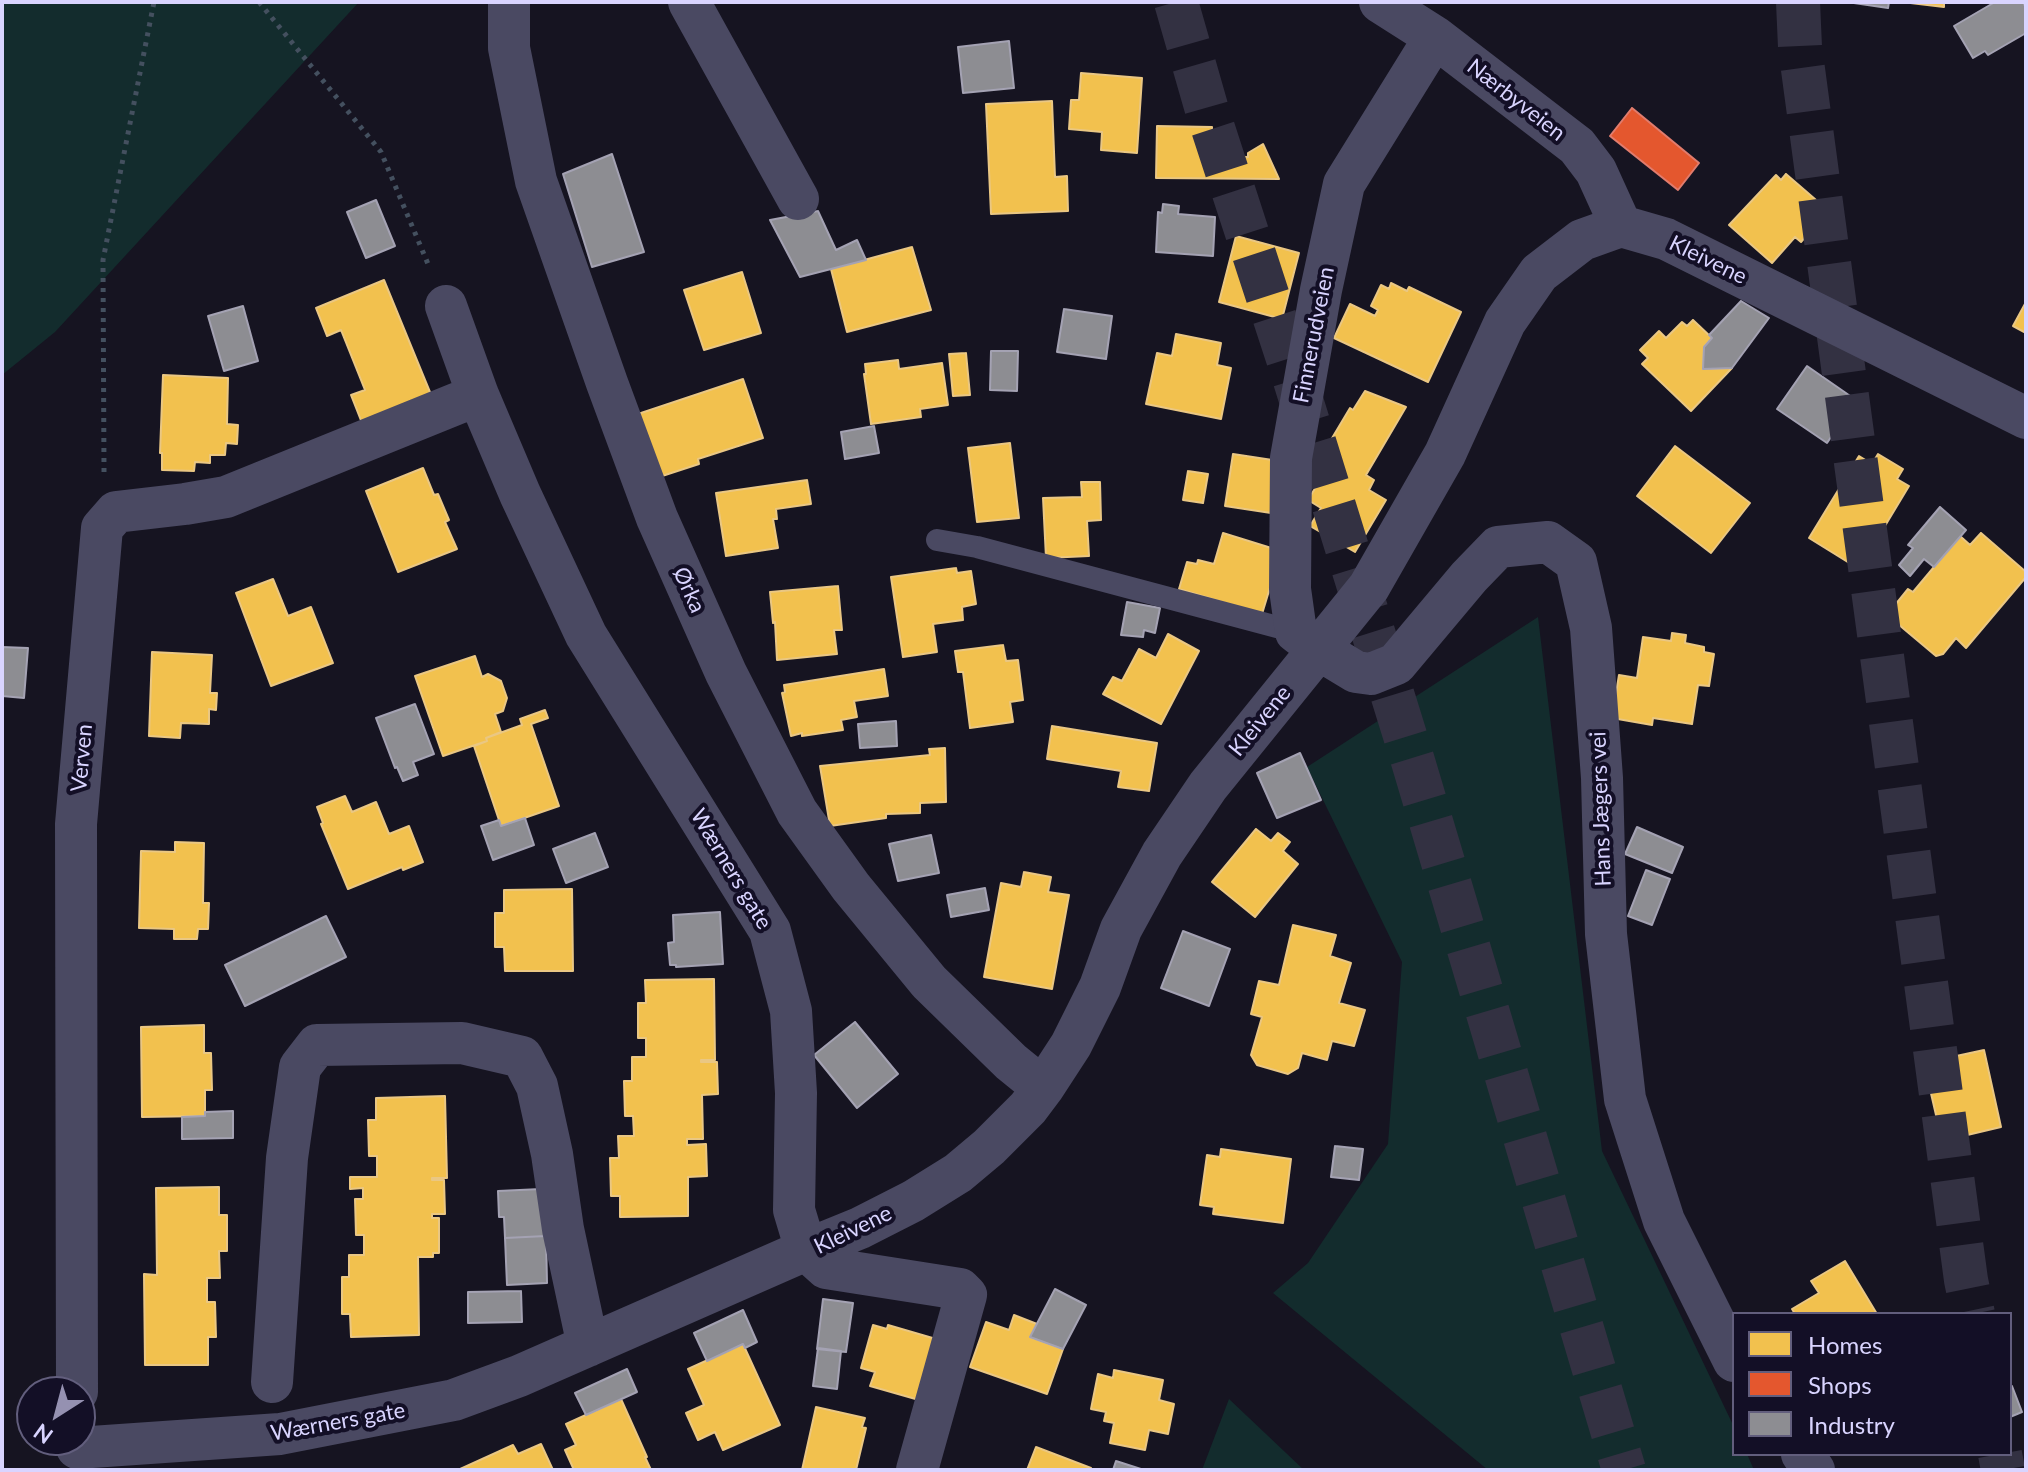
<!DOCTYPE html>
<html>
<head>
<meta charset="utf-8">
<style>
	body { margin:0 }
	#map { position:relative; width:2028px; height:1472px; overflow:hidden; background:#161421; font-family:Lato,sans-serif }
	canvas { display:block }
	.frame { position:absolute; inset:0; border:4px solid #d9d4ff; pointer-events:none }
	.legend { position:absolute; left:1732px; top:1312px; width:280px; height:144px; box-sizing:border-box; background:#130f26; border:2px solid #625e7d; margin:0; padding:10px 14px; list-style:none; font-size:24px; color:#d9d4ff }
	.legend li { display:flex; align-items:center; gap:16px; height:40px }
	.legend b { width:40px; border:2px solid #625e7d }
	.north { position:absolute; left:16px; top:1376px; width:80px; height:80px; box-sizing:border-box; background:#130f26; border:2px solid #625e7d; border-radius:50%; rotate:216deg; font-size:22px; font-weight:700; line-height:32px; text-align:center; color:#d9d4ff }
	.north::after { content:''; display:block; margin:auto; width:28px; height:36px; background:#9591b1; clip-path:polygon(50% 0,100% 100%,50% 72%,0 100%) }
</style>
</head>
<body>
<div id="map">
<canvas width="2028" height="1472"></canvas>
<div class="frame"></div>
<ul class="legend">
<li><b style="height:22px;background:#f2c14e"></b>Homes</li>
<li><b style="height:22px;background:#e4572e"></b>Shops</li>
<li><b style="height:22px;background:#8d8d92"></b>Industry</li>
</ul>
<div class="north">N</div>
</div>
<script>
const c = document.querySelector('canvas').getContext('2d');
c.lineJoin = 'round';
function fill(path, color) { c.fillStyle = color; c.fill(path, 'evenodd'); }
const shape = rows => new Path2D(rows.map(r => 'M' + r).join(''));
function trace(path, color, width, dash) { c.strokeStyle = color; c.lineWidth = width; c.lineCap = dash ? 'butt' : 'round'; c.setLineDash(dash || []); c.stroke(path); }
function drawText(font, color, halo, rows, align = 'center') {
  c.font = font + ' Lato,sans-serif'; c.lineWidth = 8; c.setLineDash([]); c.textBaseline = 'middle'; c.strokeStyle = halo; c.fillStyle = color; for (const [text, x, y, turn = 0] of rows) {
    c.save(); c.translate(x, y); c.rotate((+turn || 0) * Math.PI / 180); c.textAlign = isNaN(turn) ? turn : align; if (halo) c.strokeText(text, 0, 0); c.fillText(text, 0, 0); c.restore();
  }
}
fill(shape([
	[2,2,359,2,55,332,2,375],
	[1538,617,1602,1151,1734,1427,1734,1454,1747,1454,1754,1470,1488,1470,1273,1293,1308,1263,1388,1144,1402,962,1307,767],
	[1229,1399,1304,1470,1202,1470]
]), '#132c2d');
const homes = shape([
	[1902,2,1944,2,1944,7,1902,2],
	[1081,73,1142,78,1137,153,1101,150,1102,132,1069,129,1071,100,1079,100,1081,73],
	[1052,101,1055,177,1067,176,1068,211,991,214,986,104,1052,101],
	[1157,126,1212,127,1212,156,1248,157,1248,153,1263,144,1279,179,1156,178,1157,126],
	[1786,174,1823,206,1808,222,1814,227,1801,242,1795,237,1772,263,1729,225,1776,175,1781,180,1786,174],
	[1236,236,1299,253,1282,319,1219,302,1236,236],
	[912,247,931,310,847,332,831,269,912,247],
	[742,272,761,333,704,350,684,290,742,272],
	[384,280,432,397,362,423,351,395,365,390,341,330,327,336,316,308,384,280],
	[1391,283,1407,291,1409,287,1461,312,1428,382,1334,338,1350,304,1375,316,1378,310,1371,306,1381,285,1389,289,1391,283],
	[2026,302,2026,333,2013,326,2026,302],
	[1693,320,1712,338,1704,347,1703,369,1732,368,1691,411,1642,364,1648,358,1640,350,1659,331,1666,338,1682,322,1687,326,1693,320],
	[1176,334,1221,343,1217,365,1231,368,1221,419,1146,404,1157,353,1172,356,1176,334],
	[966,353,970,395,953,396,949,354,966,353],
	[898,360,899,369,942,363,948,405,920,409,921,417,871,424,864,374,866,374,865,364,898,360],
	[163,375,228,378,227,424,238,425,237,444,226,443,225,455,210,455,210,463,195,462,194,471,162,470,162,453,160,453,163,375],
	[743,379,763,438,698,459,699,464,656,478,635,415,743,379],
	[1365,391,1406,407,1366,475,1374,480,1369,490,1386,500,1355,552,1310,526,1321,508,1308,500,1326,470,1316,465,1350,408,1353,410,1365,391],
	[1010,443,1019,518,977,522,968,448,1010,443],
	[1675,446,1750,503,1711,553,1637,496,1675,446],
	[1233,454,1279,461,1271,513,1225,506,1233,454],
	[1878,454,1903,469,1897,479,1909,486,1859,569,1809,538,1859,456,1872,464,1878,454],
	[423,468,434,495,438,494,449,520,445,522,457,549,398,572,366,491,423,468],
	[1188,471,1208,474,1203,503,1183,500,1188,471],
	[807,480,811,504,776,509,777,519,773,519,778,548,726,556,716,493,807,480],
	[1081,482,1100,482,1101,520,1087,521,1089,556,1046,558,1043,498,1082,497,1081,482],
	[1223,533,1281,551,1262,614,1179,589,1187,562,1197,564,1198,560,1214,564,1223,533],
	[1981,533,2026,572,2026,577,1966,648,1956,638,1943,654,1936,656,1892,619,1891,610,1908,589,1913,592,1960,536,1970,545,1981,533],
	[956,568,957,573,971,571,976,604,962,607,963,620,933,624,937,652,903,657,891,577,956,568],
	[273,579,288,616,311,607,333,663,271,686,236,593,273,579],
	[838,586,842,630,834,630,837,654,777,660,775,622,773,623,770,592,838,586],
	[1672,633,1686,635,1685,643,1704,647,1704,652,1714,654,1709,686,1698,685,1692,724,1653,718,1652,725,1612,718,1619,675,1637,678,1643,637,1671,641,1672,633],
	[1168,634,1199,651,1161,724,1103,694,1113,677,1122,681,1139,649,1156,658,1168,634],
	[1003,645,1006,661,1018,660,1023,700,1010,702,1013,722,970,728,963,672,958,672,955,651,1003,645],
	[152,652,212,655,210,693,217,693,216,710,209,709,209,724,181,723,180,738,149,736,152,652],
	[475,656,482,677,488,674,501,681,507,698,503,711,495,714,501,732,486,738,487,741,443,756,415,676,475,656],
	[884,669,888,696,854,701,857,717,841,720,843,730,802,736,802,733,791,736,782,693,785,692,784,685,884,669],
	[545,710,548,718,531,724,559,806,501,826,474,746,487,741,486,738,522,725,520,719,545,710],
	[1052,726,1157,743,1149,791,1118,787,1121,771,1047,759,1052,726],
	[945,748,946,802,920,803,920,813,886,814,886,818,830,826,820,766,930,755,929,749,945,748],
	[345,796,352,812,376,802,389,834,409,826,423,862,403,870,402,867,348,889,321,824,323,823,317,807,345,796],
	[1256,829,1271,841,1278,833,1290,842,1283,851,1298,864,1255,917,1212,882,1256,829],
	[175,842,204,843,203,903,209,903,208,929,198,929,197,939,174,939,174,929,139,928,141,851,175,852,175,842],
	[1024,872,1051,877,1048,892,1069,895,1052,989,984,977,1001,883,1021,887,1024,872],
	[572,889,573,971,505,971,504,947,495,947,495,913,504,913,504,890,572,889],
	[1293,925,1336,935,1330,956,1351,963,1339,1003,1365,1010,1354,1046,1332,1041,1327,1060,1302,1053,1298,1068,1288,1074,1257,1065,1251,1055,1262,1017,1251,1014,1259,981,1279,985,1293,925],
	[714,979,715,1060,701,1060,701,1062,717,1062,718,1094,702,1095,703,1139,687,1139,687,1145,706,1144,707,1176,688,1177,688,1216,620,1217,620,1196,611,1196,610,1158,619,1158,618,1136,634,1136,633,1116,625,1116,624,1081,632,1081,632,1057,646,1057,646,1038,638,1038,638,1003,646,1003,645,980,714,979],
	[204,1025,204,1053,211,1053,212,1090,205,1090,205,1116,142,1117,141,1027,204,1025],
	[1984,1050,2001,1127,1942,1141,1924,1063,1984,1050],
	[445,1096,447,1178,432,1178,432,1180,444,1180,445,1214,432,1214,432,1218,439,1218,439,1253,433,1253,433,1257,418,1257,419,1335,351,1337,350,1314,342,1314,342,1277,349,1277,349,1255,364,1255,364,1235,356,1235,355,1199,363,1199,363,1188,350,1189,350,1177,377,1177,377,1156,369,1156,368,1120,376,1120,376,1098,445,1096],
	[1221,1149,1291,1159,1283,1223,1213,1214,1214,1207,1200,1205,1207,1155,1220,1157,1221,1149],
	[219,1187,219,1215,227,1215,227,1251,219,1251,220,1278,207,1278,207,1302,215,1302,216,1337,208,1337,208,1365,145,1365,144,1274,157,1275,156,1188,219,1187],
	[1845,1261,1877,1314,1795,1314,1792,1309,1819,1293,1811,1281,1845,1261],
	[1014,1315,1037,1324,1030,1337,1063,1349,1047,1394,970,1367,986,1322,1009,1330,1014,1315],
	[873,1325,887,1329,888,1325,936,1339,919,1400,870,1386,875,1372,861,1368,873,1325],
	[743,1344,780,1425,723,1450,715,1432,698,1440,686,1413,704,1405,688,1369,743,1344],
	[1114,1370,1163,1380,1159,1400,1174,1404,1168,1434,1149,1430,1145,1450,1110,1443,1114,1423,1104,1421,1106,1412,1091,1409,1098,1374,1113,1378,1114,1370],
	[621,1399,647,1457,645,1457,651,1470,574,1470,565,1450,576,1445,566,1424,621,1399],
	[816,1407,865,1418,862,1427,866,1428,856,1470,802,1470,816,1407],
	[541,1444,553,1470,458,1470,513,1445,518,1454,541,1444],
	[1036,1447,1091,1468,1090,1470,1027,1470,1036,1447]
]);
fill(homes, '#f2c14e');
trace(homes, '#eac783', 2);
const shops = shape([
	[1632,108,1699,163,1678,190,1610,136,1632,108]
]);
fill(shops, '#e4572e');
trace(shops, '#e17c6d', 2);
const industry = shape([
	[1847,2,1889,2,1888,8,1847,2],
	[1995,2,2023,2,2026,8,2026,33,1988,55,1985,51,1973,58,1954,26,1995,2],
	[1009,41,1014,88,963,93,958,47,1009,41],
	[612,154,644,252,592,267,563,174,612,154],
	[376,200,395,246,366,258,347,212,376,200],
	[1163,204,1179,206,1178,214,1215,217,1213,256,1156,252,1158,212,1162,213,1163,204],
	[818,211,836,250,857,240,866,260,800,277,770,220,818,211],
	[1741,301,1769,318,1732,368,1703,369,1704,347,1712,338,1709,335,1741,301],
	[243,306,258,361,224,371,208,316,243,306],
	[1064,309,1112,316,1106,359,1057,352,1064,309],
	[991,351,1018,351,1017,391,990,390,991,351],
	[1807,366,1856,400,1827,443,1777,409,1807,366],
	[874,426,879,453,845,459,841,432,874,426],
	[1940,507,1966,530,1934,567,1924,559,1910,576,1899,565,1913,548,1908,545,1940,507],
	[1127,602,1160,608,1155,633,1144,630,1143,637,1121,635,1127,602],
	[2,647,28,648,24,698,2,696,2,647],
	[415,704,434,754,413,762,418,775,403,781,397,767,395,768,376,718,415,704],
	[896,721,897,746,860,748,858,724,896,721],
	[1300,753,1321,800,1277,818,1257,773,1300,753],
	[525,818,534,845,493,860,481,826,499,820,501,826,525,818],
	[1637,827,1683,847,1672,873,1625,854,1637,827],
	[595,833,608,867,566,883,553,849,595,833],
	[931,835,939,873,898,881,889,844,931,835],
	[1646,870,1670,879,1652,925,1628,916,1646,870],
	[985,888,989,910,951,917,947,895,985,888],
	[720,912,723,964,676,967,676,965,670,965,668,943,674,942,673,915,720,912],
	[326,916,346,957,245,1006,225,965,326,916],
	[1183,931,1230,949,1209,1006,1161,988,1183,931],
	[855,1022,898,1074,857,1108,814,1055,855,1022],
	[233,1111,233,1138,182,1139,182,1117,205,1116,205,1112,233,1111],
	[1335,1146,1363,1149,1359,1180,1331,1177,1335,1146],
	[541,1189,546,1236,505,1238,504,1217,499,1217,498,1191,541,1189],
	[546,1236,547,1283,507,1285,505,1238,546,1236],
	[1055,1289,1086,1305,1063,1349,1030,1337,1055,1289],
	[521,1291,522,1322,468,1323,468,1292,521,1291],
	[823,1299,853,1303,846,1352,817,1349,823,1299],
	[743,1310,757,1342,745,1348,743,1344,707,1361,694,1333,743,1310],
	[818,1348,841,1351,837,1389,813,1386,818,1348],
	[627,1369,637,1392,586,1415,575,1393,627,1369],
	[2012,1386,2022,1412,2010,1417,2010,1387,2012,1386],
	[1116,1461,1144,1470,1113,1470,1116,1461]
]);
fill(industry, '#8d8d92');
trace(industry, '#a4a2b3', 2);
trace(shape([
	[1176,2,1207,110,1294,377,1412,758,1624,1470],
	[1798,2,1800,47,1966,1280,1973,1314],
	[2000,1454,2003,1470]
]), '#333142', 44, [44, 22]);
trace(shape([
	[259,2,381,152,428,264],
	[104,472,103,260,154,2]
]), '#44505f', 5, [4, 6]);
trace(shape([
	[937,540,977,547,1296,632]
]), '#4a4962', 22);
trace(shape([
	[509,2,509,48,536,181,607,383,657,518,726,673,797,812,851,887,929,982,1011,1062,1043,1088],
	[689,2,798,199],
	[1380,2,1435,37,1577,146,1596,171,1621,226],
	[1435,37,1344,184,1321,290,1291,458,1290,589,1296,632,1318,649,1356,672,1371,674,1396,664,1469,577,1498,547,1548,542,1576,562,1591,628,1602,778,1606,934,1625,1099,1664,1221,1734,1361],
	[446,306,478,395,520,494,586,635,770,931,791,1011,796,1093,794,1210,806,1250],
	[806,1250,826,1268,960,1289,966,1295,917,1470],
	[272,1382,287,1158,300,1067,317,1045,462,1043,522,1057,537,1086,552,1154,563,1229,588,1346],
	[77,1392,76,824,102,528,116,512,185,504,226,497,478,395],
	[77,1448,280,1434,454,1400,519,1376,806,1250,860,1228,913,1201,958,1173,989,1147,1028,1108,1043,1088,1071,1045,1100,987,1121,929,1162,854,1208,786,1369,587,1445,454,1505,322,1539,273,1582,240,1621,226,1666,239,2026,418],
	[1802,1454,1814,1470]
]), '#4a4962', 42);
drawText('22px', '#d9d4ff', '#130f26', [
	["Nærbyveien",1516,100,38],
	["Kleivene",1708,260,26],
	["Finnerudveien",1314,335,-79],
	["Ørka",689,590,66],
	["Kleivene",1260,721,-51],
	["Verven",82,758,-85],
	["Hans Jægers vei",1601,809,-92],
	["Wærners gate",731,869,59],
	["Kleivene",853,1230,-26],
	["Wærners gate",338,1422,-10]
]);
</script>
</body>
</html>
